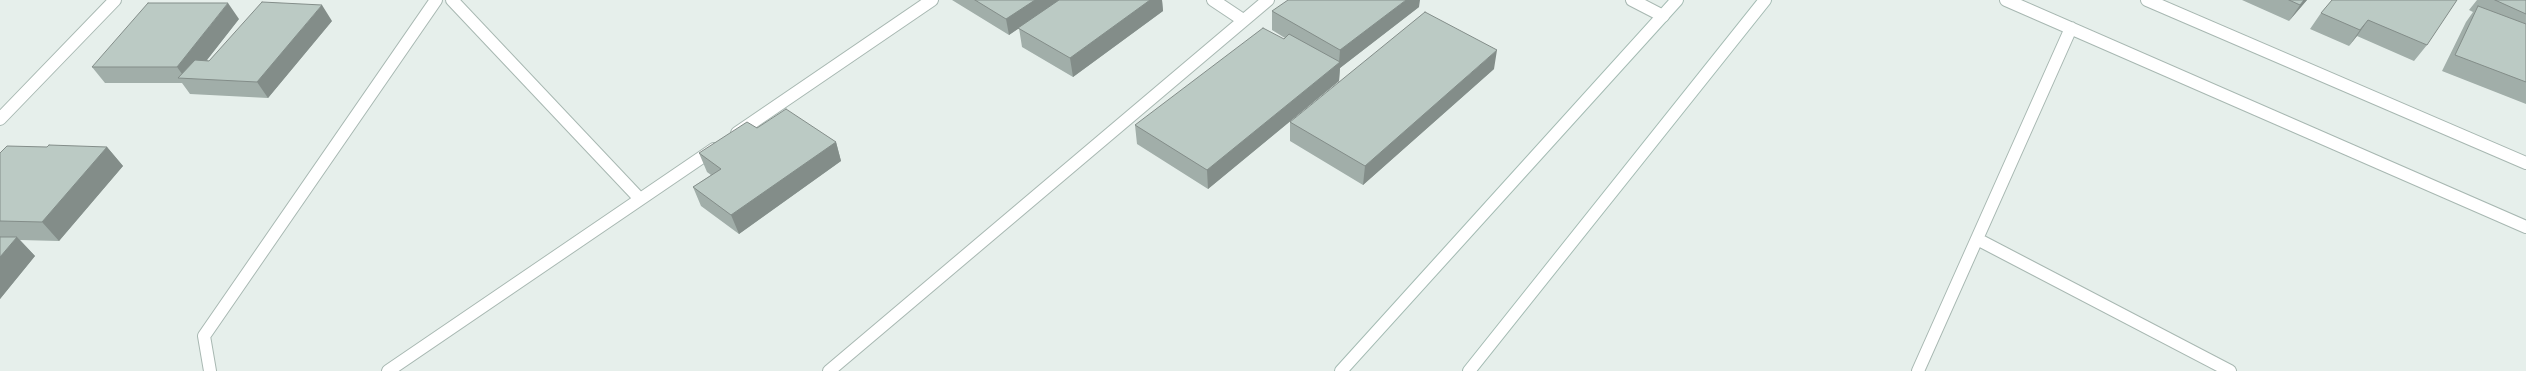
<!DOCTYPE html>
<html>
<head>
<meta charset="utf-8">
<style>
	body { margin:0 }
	canvas { display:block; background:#e6efeb }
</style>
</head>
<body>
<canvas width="2526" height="371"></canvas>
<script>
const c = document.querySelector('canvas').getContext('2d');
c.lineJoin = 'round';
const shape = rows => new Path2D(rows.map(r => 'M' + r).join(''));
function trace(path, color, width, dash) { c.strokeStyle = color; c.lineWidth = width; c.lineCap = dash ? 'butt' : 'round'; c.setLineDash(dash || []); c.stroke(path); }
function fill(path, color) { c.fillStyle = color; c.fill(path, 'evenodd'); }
const street = shape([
	[452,0,640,199],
	[1213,0,1243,20],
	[1632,0,1663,16],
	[2006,0,2526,227],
	[2147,0,2526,163],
	[0,119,115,0],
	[737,133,932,0],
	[1977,239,2230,371],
	[210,371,204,336,436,0],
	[388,371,714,149],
	[829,371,1268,0],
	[1918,371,2071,28]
]);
const secondary = shape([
	[1341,371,1677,0],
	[1469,371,1765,0]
]);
trace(street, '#a8b8b2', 14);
trace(secondary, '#a4bbb3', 14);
trace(street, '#fff', 12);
trace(secondary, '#fff', 12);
fill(shape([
	[952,0,1162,0,1163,11,1073,77,1022,47,1019,28,1009,35],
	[2242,0,2307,0,2289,21],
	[2332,0,2427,45,2414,61,2357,36,2349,46,2310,29,2321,13],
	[2477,0,2526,0,2526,104,2442,71,2466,22,2473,12,2469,10],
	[1419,7,1340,68,1339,81,1208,189,1137,144,1135,125,1285,38,1272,30,1272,11],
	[239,19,207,60,209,61,332,21,268,98,190,94,182,83,105,83,92,67],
	[1494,69,1363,185,1290,141,1290,122],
	[757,128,836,142,841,161,739,234,701,206,693,187,711,175,707,172,699,153],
	[47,147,107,147,123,166,59,241,20,240,35,256,0,299,0,153]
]), '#a1aea9');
fill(shape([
	[1035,0,1061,0,1009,35,1006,19],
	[1150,0,1162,0,1163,11,1073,77,1070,58],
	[1406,0,1420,0,1419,7,1340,68,1339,81,1208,189,1207,170,1339,63,1340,50],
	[2304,0,2307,0,2289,21,2300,5],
	[228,3,239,19,192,79,185,78,177,67],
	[322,5,332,21,268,98,257,82],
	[2368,20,2357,36,2349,46,2360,30],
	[1497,50,1494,69,1363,185,1365,166],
	[836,142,841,161,739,234,731,215],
	[107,147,123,166,59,241,42,222],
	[17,237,35,256,0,299,0,257]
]), '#838d89');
const building = shape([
	[975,0,1035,0,1006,19,975,0],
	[1059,0,1150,0,1070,58,1018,28,1059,0],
	[1288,0,1406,0,1340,50,1272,11,1288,0],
	[2289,0,2304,0,2300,5,2289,0],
	[2332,0,2457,0,2427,45,2368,20,2360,30,2321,13,2332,0],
	[2495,0,2526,0,2526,14,2495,0],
	[262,2,322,5,257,82,178,78,195,60,209,61,262,2],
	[148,3,228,3,177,67,92,67,148,3],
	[2478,6,2526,24,2526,82,2455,55,2478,6],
	[1425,12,1497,50,1365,166,1290,122,1425,12],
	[1263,28,1284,39,1289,34,1340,62,1207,170,1135,125,1263,28],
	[786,109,836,142,731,215,693,187,721,169,699,153,747,122,757,128,786,109],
	[49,145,107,147,42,222,0,221,0,153,7,146,47,147,49,145],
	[0,237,17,237,0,257,0,237]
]);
fill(building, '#bbcac4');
trace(building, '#838d89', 1);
</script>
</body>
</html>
